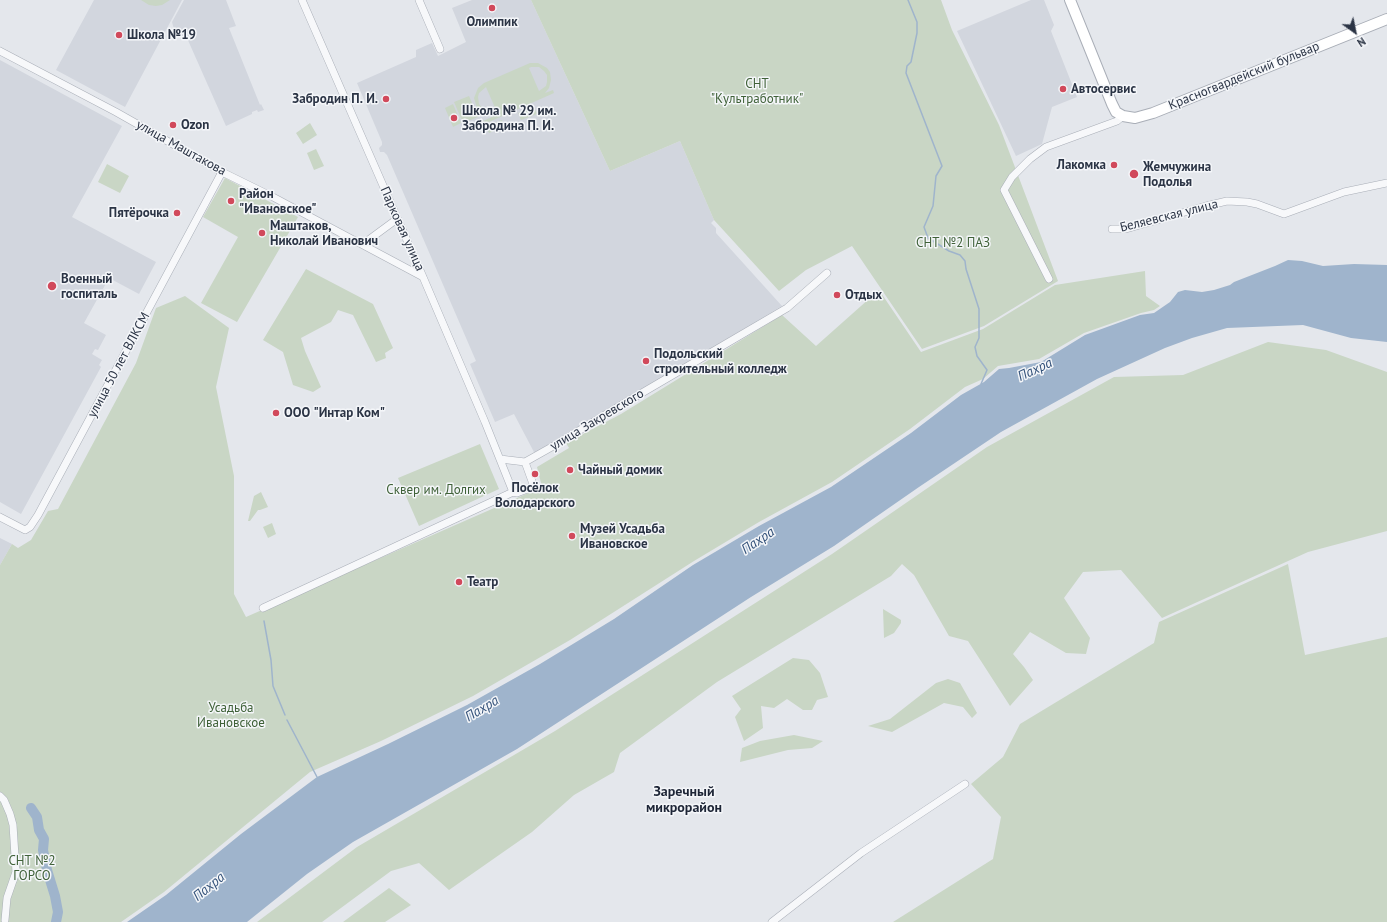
<!DOCTYPE html>
<html>
<head>
<meta charset="utf-8">
<style>
	body { margin:0 }
	#map { position:relative; width:1387px; height:922px; overflow:hidden; background:#e4e7ec; font-family:"PT Sans",sans-serif }
	canvas { display:block }
	.north { position:absolute; left:1335px; top:12px; width:40px; height:40px; -webkit-text-stroke:3px #f4f6f9; paint-order:stroke; rotate:147deg; font-size:11px; font-weight:700; line-height:16px; text-align:center; color:#2b3445 }
	.north::after { content:''; display:block; margin:auto; width:14px; height:18px; background:#2b3445; clip-path:polygon(50% 0,100% 100%,50% 72%,0 100%) }
</style>
</head>
<body>
<div id="map">
<canvas width="1387" height="922"></canvas>
<div class="north">N</div>
</div>
<script>
const c = document.querySelector('canvas').getContext('2d');
c.lineJoin = 'round';
function fill(path, color) { c.fillStyle = color; c.fill(path, 'evenodd'); }
const shape = rows => new Path2D(rows.map(r => 'M' + r).join(''));
function trace(path, color, width, dash) { c.strokeStyle = color; c.lineWidth = width; c.lineCap = dash ? 'butt' : 'round'; c.setLineDash(dash || []); c.stroke(path); }
function drawText(font, color, halo, rows, align = 'center') {
  c.font = font + ' "PT Sans",sans-serif'; c.lineWidth = 3; c.setLineDash([]); c.textBaseline = 'middle'; c.strokeStyle = halo; c.fillStyle = color; for (const [text, x, y, turn = 0] of rows) {
    c.save(); c.translate(x, y); c.rotate((+turn || 0) * Math.PI / 180); c.textAlign = isNaN(turn) ? turn : align; if (halo) c.strokeText(text, 0, 0); c.fillText(text, 0, 0); c.restore();
  }
}
fill(shape([
	[94,0,182,0,125,107,56,70],
	[184,0,226,0,236,26,229,28,260,105,261,104,264,110,258,112,257,110,252,112,252,114,226,126,187,38,175,33,172,22],
	[472,0,531,0,610,171,680,141,714,220,711,223,716,228,716,233,782,306,535,454,514,414,495,422,470,364,476,361,387,155,384,152,380,152,379,148,382,145,382,142,357,83,416,57,416,50,432,43,438,56,466,42,452,8],
	[1031,0,1044,0,1054,25,1051,31,1077,97,1052,107,1042,144,1016,156,957,31],
	[0,60,122,126,72,217,156,262,139,294,109,278,84,323,106,335,98,350,95,349,92,354,102,360,99,365,101,367,21,514,0,502],
	[0,538,12,544,0,565]
]), '#d2d6de');
fill(shape([
	[141,0,170,0,162,5,156,6,149,5],
	[531,0,941,0,952,30,999,125,1058,281,984,326,922,349,852,246,806,270,779,291,714,220,680,141,610,171],
	[530,63,538,63,547,68,550,72,551,80,549,88,545,93,553,90,554,93,471,130,470,127,494,116,485,115,477,108,474,98,478,88,484,83],
	[531,67,539,67,544,71,547,75,547,82,546,86,539,91,529,68],
	[486,87,496,110,496,111,486,111,483,109,479,104,478,97,479,93],
	[469,96,478,117,463,123,454,102],
	[453,104,461,123,453,127,445,108],
	[534,107,537,114,521,120,518,113],
	[502,120,505,126,489,133,486,127],
	[310,123,317,135,303,144,296,133],
	[316,149,324,166,314,170,307,153],
	[107,164,129,176,120,193,98,182],
	[225,178,298,217,237,322,201,303,238,237,203,217],
	[306,269,373,304,393,348,385,353,386,358,376,362,353,315,338,310,331,322,301,338,305,351,321,387,313,392,293,385,283,352,263,340],
	[1145,271,1146,296,1160,306,1154,310,1141,313,1084,333,1039,359,998,366,983,379,965,387,910,429,832,482,759,522,694,561,570,640,473,696,381,741,310,772,164,892,121,922,0,922,0,565,12,544,18,548,31,540,48,511,58,509,136,363,156,308,185,296,229,328,216,387,234,476,234,594,246,617,542,487,537,467,569,448,566,443,621,414,782,315,816,346,879,290,921,352,983,329,1055,285],
	[1268,342,1326,350,1387,372,1387,531,1308,552,1162,618,1121,570,1083,572,1064,598,1090,638,1086,654,1066,653,1030,632,1013,654,1024,667,1033,680,1010,706,968,641,949,636,914,575,902,564,891,576,717,682,620,753,614,772,574,795,532,832,449,890,419,863,391,871,322,922,257,922,357,847,555,731,832,554,987,447,1114,377,1183,375],
	[480,444,499,489,419,526,398,478],
	[261,492,268,507,260,510,258,510,250,521,248,521,254,496],
	[272,523,276,534,268,538,263,527],
	[1288,564,1305,655,1387,637,1387,922,893,922,993,859,1001,817,971,784,1003,757,1020,724,1154,643,1159,622],
	[883,609,901,620,901,623,894,633,884,638],
	[793,658,809,660,820,673,828,697,817,700,812,710,803,710,787,699,774,708,761,706,763,728,744,741,735,717,741,709,732,696],
	[948,679,960,683,977,713,972,718,963,707,944,703,892,732,868,726,890,719,936,683],
	[794,735,823,741,812,748,788,750,740,762,742,748,760,741],
	[389,888,411,905,385,922,343,922]
]), '#c9d6c5');
fill(shape([
	[1288,260,1302,261,1323,266,1354,264,1387,265,1387,342,1351,338,1303,325,1227,328,1192,338,1165,348,1097,379,1001,432,919,487,834,546,751,597,517,749,353,842,307,874,247,922,127,922,166,895,241,834,317,777,388,744,467,705,540,664,614,619,693,565,759,526,831,487,911,433,961,395,984,382,999,369,1009,368,1041,362,1085,335,1140,315,1154,313,1170,302,1178,292,1185,290,1202,292,1214,290,1230,285,1234,282,1275,266]
]), '#9fb4cc');
trace(shape([
	[908,0,917,22,917,33,911,62,907,66,906,73,942,166,936,176,933,206,924,227,928,238,949,251,960,255,965,261,966,269,979,309,979,338,975,347,977,356,987,370,981,384],
	[264,621,271,660,273,686,285,715],
	[287,720,317,777]
]), '#9fb4cc', 1.5);
trace(shape([
	[31,808,37,817,39,830,44,839,43,850,47,870,55,896,58,912,56,922]
]), '#9fb4cc', 10);
const minor = shape([
	[302,0,423,277,485,422,513,492,517,493,530,488,533,484,525,462,500,459],
	[419,0,440,49],
	[0,51,116,112,222,172,273,197,423,277],
	[1112,229,1126,229,1206,206,1227,201,1247,202,1257,204,1284,214,1344,192,1387,183],
	[363,244,397,219],
	[1049,279,1004,190,1012,177,1030,159,1046,147,1117,121,1123,116],
	[525,462,557,444,618,407,787,308,827,273],
	[0,517,25,530,30,527,38,515,222,172],
	[263,608,513,492],
	[0,796,4,800,10,814,13,825,16,872,7,898,5,920],
	[772,922,861,853,965,784]
]);
const secondary = shape([
	[1070,0,1112,104,1116,112,1123,116,1135,118,1153,113,1387,19]
]);
trace(minor, '#a9aeb7', 8);
trace(secondary, '#a9aeb7', 12);
trace(minor, '#f7f8fa', 7);
trace(secondary, '#fff', 10);
for (const [x, y, r, color] of [
	[492,8,4,"#d1495b"],
	[119,35,4,"#d1495b"],
	[1063,89,4,"#d1495b"],
	[386,99,4,"#d1495b"],
	[454,118,4,"#d1495b"],
	[173,125,4,"#d1495b"],
	[1114,165,4,"#d1495b"],
	[1134,174,5,"#d1495b"],
	[231,201,4,"#d1495b"],
	[177,213,4,"#d1495b"],
	[262,233,4,"#d1495b"],
	[52,286,5,"#d1495b"],
	[837,295,4,"#d1495b"],
	[646,361,4,"#d1495b"],
	[276,413,4,"#d1495b"],
	[570,470,4,"#d1495b"],
	[535,474,4,"#d1495b"],
	[572,536,4,"#d1495b"],
	[459,582,4,"#d1495b"]
]) { const dot = new Path2D(); dot.arc(x, y, r, 0, 2 * Math.PI); c.fillStyle = color; c.fill(dot); trace(dot, '#f4f6f9', 1.5); }
drawText('bold 13px', '#2b3445', '#f4f6f9', [
	["Олимпик",492,22,"center"],
	["Школа №19",127,35],
	["Автосервис",1071,89],
	["Забродин П. И.",378,99,"right"],
	["Школа № 29 им.",462,111],
	["Забродина П. И.",462,126],
	["Ozon",181,125],
	["Лакомка",1106,165,"right"],
	["Жемчужина",1143,167],
	["Подолья",1143,182],
	["Район",239,194],
	["\"Ивановское\"",239,209],
	["Пятёрочка",169,213,"right"],
	["Маштаков,",270,226],
	["Николай Иванович",270,241],
	["Военный",61,279],
	["госпиталь",61,294],
	["Отдых",845,295],
	["Подольский",654,354],
	["строительный колледж",654,369],
	["ООО \"Интар Ком\"",284,413],
	["Чайный домик",578,470],
	["Посёлок",535,488,"center"],
	["Володарского",535,503,"center"],
	["Музей Усадьба",580,529],
	["Ивановское",580,544],
	["Театр",467,582]
], 'left');
drawText('13px', '#2b3445', '#f4f6f9', [
	["Красногвардейский бульвар",1244,76,-22],
	["улица Маштакова",181,148,29],
	["Беляевская улица",1169,216,-14],
	["Парковая улица",402,229,66],
	["улица 50 лет ВЛКСМ",119,365,-62],
	["улица Закревского",597,420,-31]
]);
drawText('13px', '#3f6138', '#f4f6f9', [
	["СНТ",757,84],
	["\"Культработник\"",757,99],
	["СНТ №2 ПАЗ",953,243],
	["Сквер им. Долгих",436,490],
	["Усадьба",231,708],
	["Ивановское",231,723],
	["СНТ №2",32,861],
	["ГОРСО",32,876]
]);
drawText('italic 14px', '#34527a', '#f4f6f9', [
	["Пахра",1035,370,-25],
	["Пахра",758,541,-34],
	["Пахра",482,709,-31],
	["Пахра",209,887,-39]
]);
drawText('bold 14px', '#1d2536', '#f4f6f9', [
	["Заречный",684,792],
	["микрорайон",684,808]
]);
</script>
</body>
</html>
